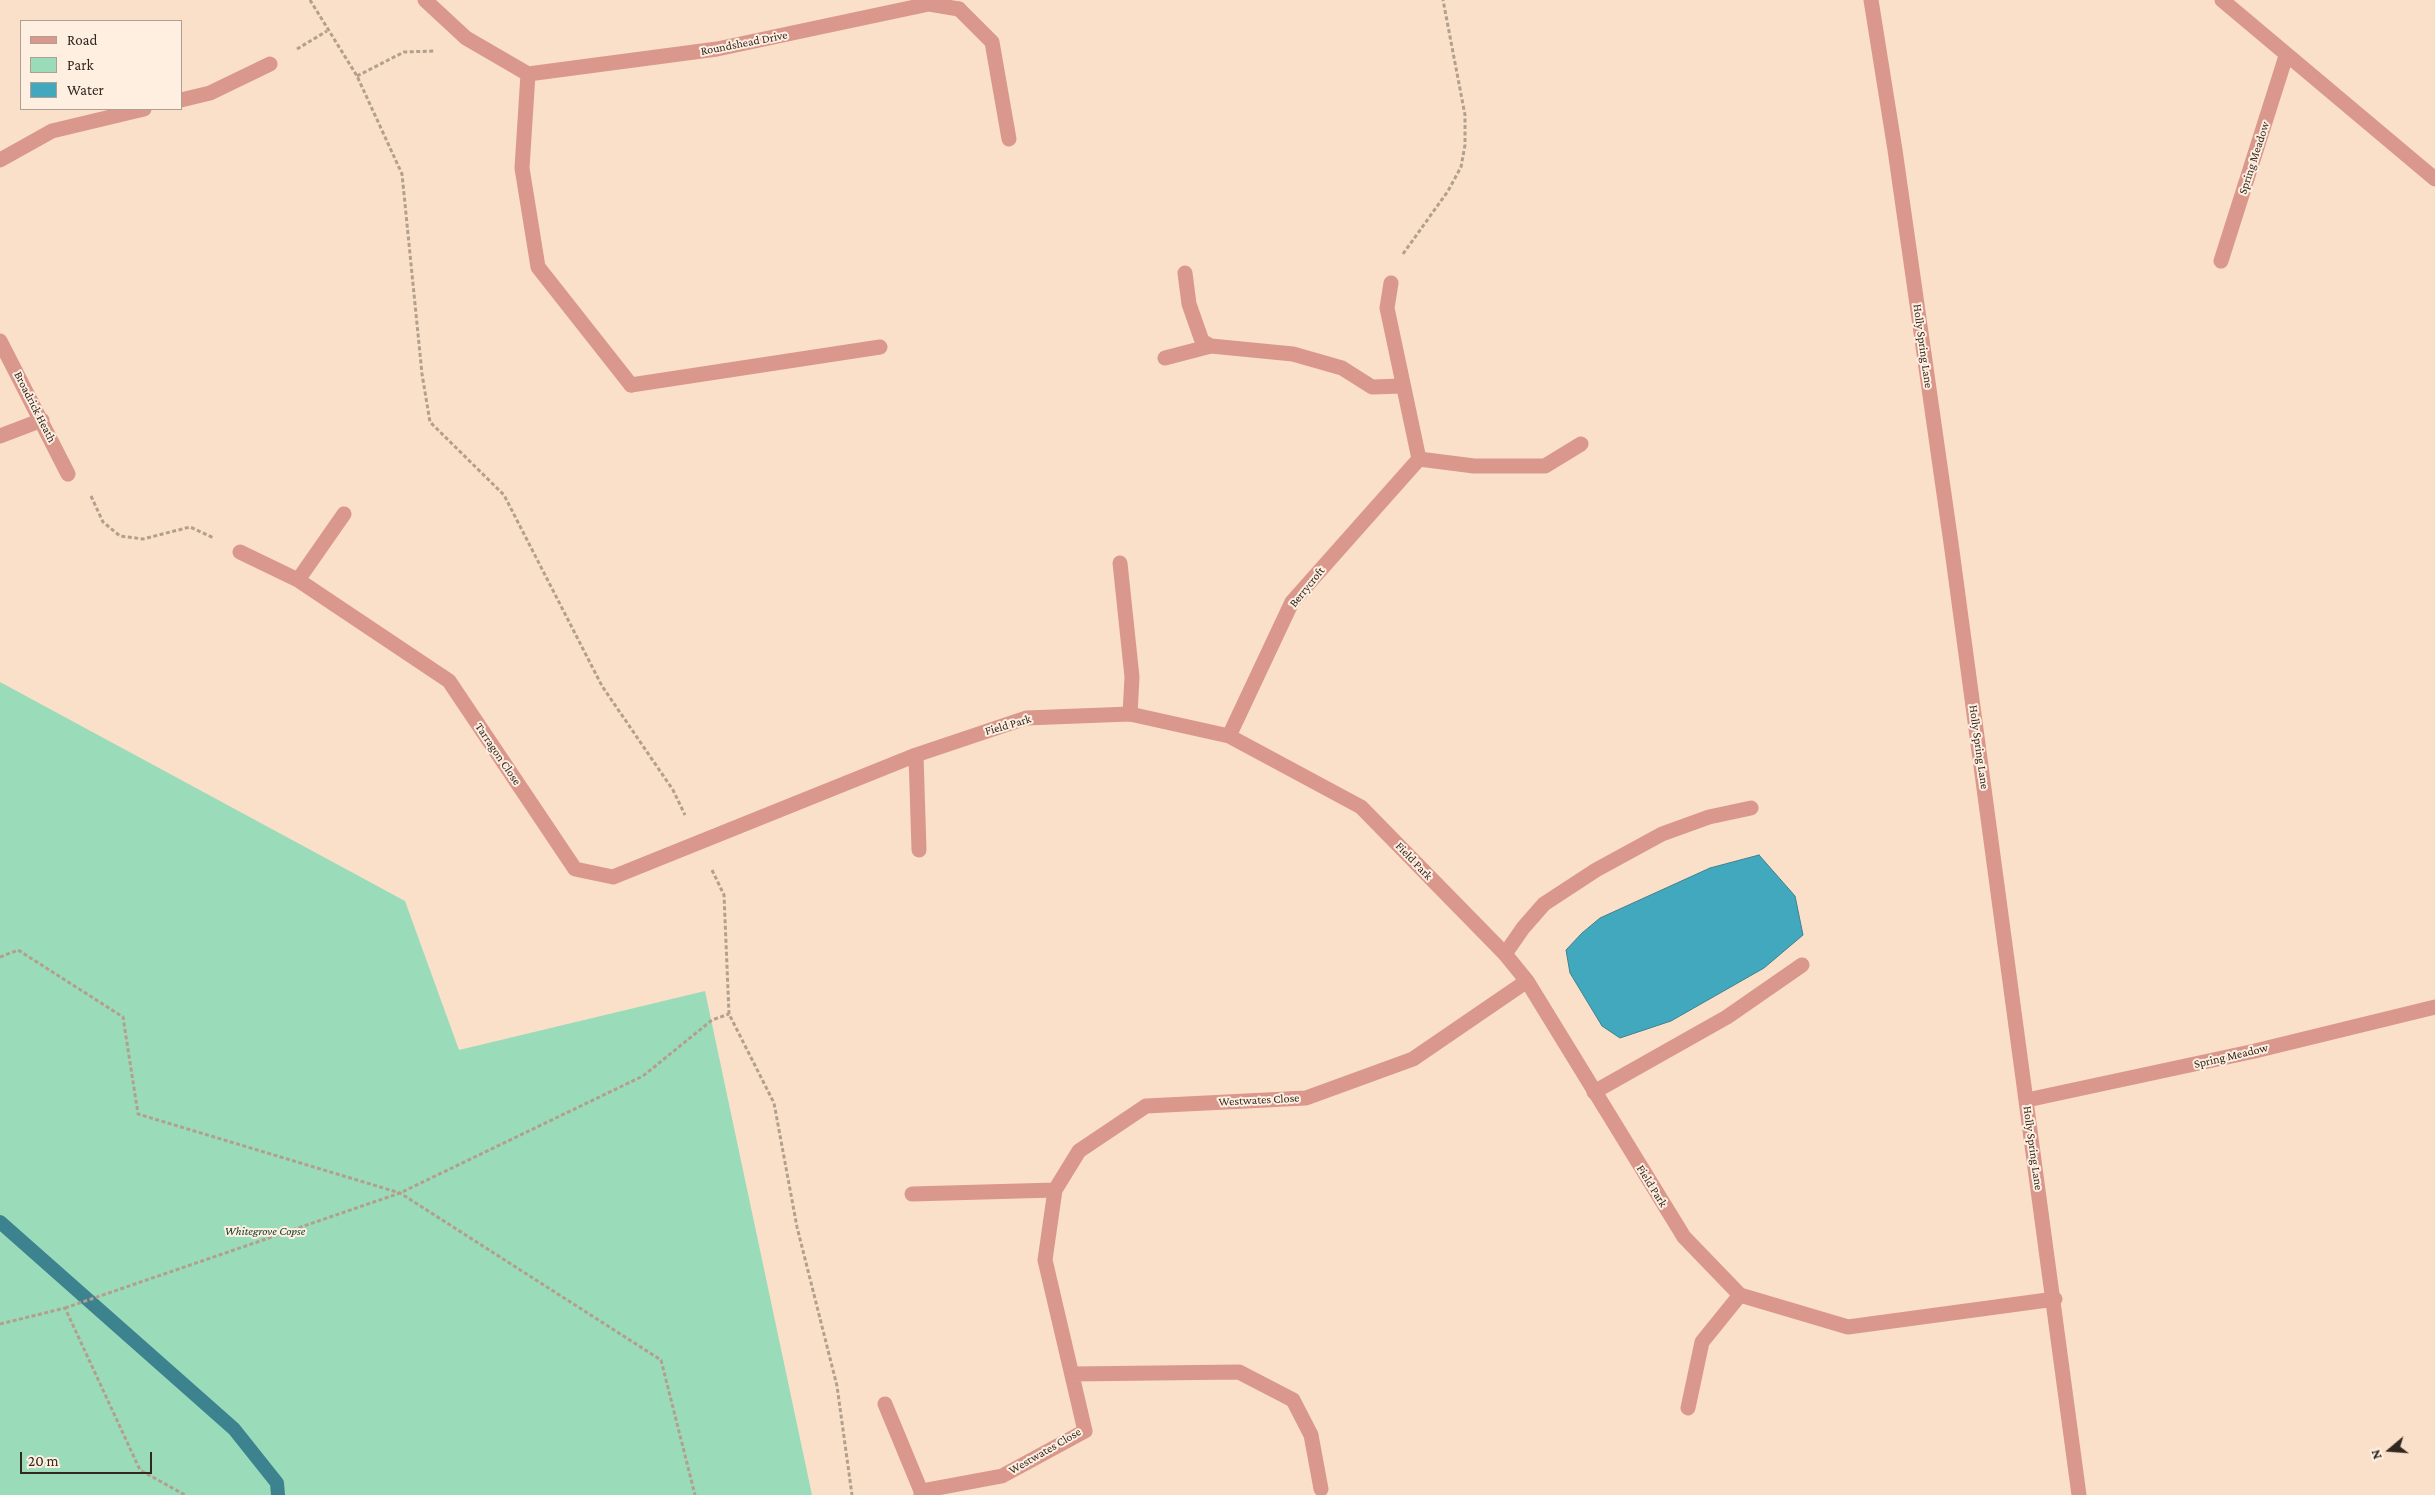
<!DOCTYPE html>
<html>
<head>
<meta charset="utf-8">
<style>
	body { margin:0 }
	#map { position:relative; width:2435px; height:1495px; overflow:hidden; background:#fae0c9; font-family:"Crimson Pro",serif }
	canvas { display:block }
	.legend { position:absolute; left:20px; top:20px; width:162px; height:90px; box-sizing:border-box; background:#ffefe1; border:1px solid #ad9f94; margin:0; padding:6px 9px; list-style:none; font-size:15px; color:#322820 }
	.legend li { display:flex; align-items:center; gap:10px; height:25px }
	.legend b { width:25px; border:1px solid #ad9f94 }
	.north { position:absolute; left:2365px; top:1425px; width:50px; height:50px; -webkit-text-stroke:4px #ffefe1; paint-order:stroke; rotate:252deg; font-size:14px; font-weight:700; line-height:20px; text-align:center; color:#322820 }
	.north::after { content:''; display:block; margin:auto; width:18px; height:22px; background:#322820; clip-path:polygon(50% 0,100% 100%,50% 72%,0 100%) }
	.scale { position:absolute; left:20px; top:1452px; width:132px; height:22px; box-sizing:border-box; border:2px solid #322820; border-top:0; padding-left:6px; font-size:15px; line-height:18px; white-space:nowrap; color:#322820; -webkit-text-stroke:4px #ffefe1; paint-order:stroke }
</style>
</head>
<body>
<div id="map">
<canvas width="2435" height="1495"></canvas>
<ul class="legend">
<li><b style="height:6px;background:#da988d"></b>Road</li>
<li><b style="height:14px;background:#9adcb9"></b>Park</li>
<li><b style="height:14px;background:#42a8be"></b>Water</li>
</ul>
<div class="north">N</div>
<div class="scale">20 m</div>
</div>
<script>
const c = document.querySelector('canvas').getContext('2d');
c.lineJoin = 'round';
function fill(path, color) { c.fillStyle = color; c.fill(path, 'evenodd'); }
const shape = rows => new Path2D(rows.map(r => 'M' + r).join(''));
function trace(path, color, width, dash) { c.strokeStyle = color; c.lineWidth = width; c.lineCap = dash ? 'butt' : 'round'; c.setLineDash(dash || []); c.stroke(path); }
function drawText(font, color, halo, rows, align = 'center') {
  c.font = font + ' "Crimson Pro",serif'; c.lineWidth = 4; c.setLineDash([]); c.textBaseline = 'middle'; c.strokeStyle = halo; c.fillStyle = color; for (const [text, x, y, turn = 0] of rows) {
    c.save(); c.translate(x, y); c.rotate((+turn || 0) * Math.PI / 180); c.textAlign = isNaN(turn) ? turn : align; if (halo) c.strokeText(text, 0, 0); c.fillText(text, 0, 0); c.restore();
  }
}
fill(shape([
	[0,682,405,901,459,1050,705,991,812,1495,0,1495]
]), '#9adcb9');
const water = shape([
	[1759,855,1795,896,1803,935,1764,968,1671,1021,1620,1038,1602,1026,1570,973,1566,950,1582,933,1600,918,1710,868,1759,855]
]);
fill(water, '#42a8be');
trace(water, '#3d828f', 1);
trace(shape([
	[0,1222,234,1429,277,1483,278,1495]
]), '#3d828f', 14);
trace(shape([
	[310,0,357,76,402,174,422,374,430,422,504,495,602,686,673,790,685,815],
	[297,49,327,31],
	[357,76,404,52,434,51],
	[1403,254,1448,191,1461,167,1465,145,1465,115,1443,0],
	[91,496,103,522,120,536,143,539,190,527,214,538],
	[712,870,724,895,729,1014,774,1103,797,1227,837,1386,852,1495],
	[0,957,18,950,123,1017,138,1114,400,1193,661,1360,695,1495],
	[65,1308,400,1193,643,1076,712,1020,729,1014],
	[0,1324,65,1308,140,1470,185,1495]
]), '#b39f8d', 3, [4, 2.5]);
trace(shape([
	[959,9,992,42,1009,139],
	[1185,273,1189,304,1202,341,1211,346,1293,354,1342,368,1372,387,1403,386],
	[1165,358,1211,346],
	[631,385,880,347],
	[1120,563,1132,677,1130,714],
	[1505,954,1523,928,1544,904,1596,870,1662,834,1709,817,1751,808],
	[1594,1092,1727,1017,1802,965]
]), '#da988d', 15);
trace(shape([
	[425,0,466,38,528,74,717,49,929,4,959,9],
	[2222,0,2435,179],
	[528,74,522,168,538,267,631,385],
	[181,100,210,93,270,64],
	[0,160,52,131,144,109],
	[2221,261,2286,56],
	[1391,283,1387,308,1419,459],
	[0,341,68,474],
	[0,436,42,420],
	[1419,459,1474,466,1545,466,1581,444],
	[240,552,298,580,449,681,575,869,613,877,916,755,1026,718,1130,714,1229,736,1361,807,1505,954,1527,981,1684,1237,1740,1295,1848,1327,2055,1299],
	[298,580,344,514],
	[1229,736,1292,602,1419,459],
	[916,755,919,850],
	[2027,1100,2255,1051,2435,1007],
	[912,1194,1055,1190],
	[1072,1374,1239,1372,1293,1400,1311,1435,1321,1489],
	[885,1404,921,1491],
	[1688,1408,1702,1342,1740,1295],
	[921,1495,921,1491,1002,1476,1085,1431,1045,1260,1055,1190,1079,1151,1146,1106,1306,1098,1413,1059,1527,981]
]), '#da988d', 15);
trace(shape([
	[1871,0,1895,150,1951,543,2079,1495]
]), '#da988d', 15);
drawText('12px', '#322820', '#ffefe1', [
	["Roundshead Drive",744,43,-11],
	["Spring Meadow",2254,158,-72],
	["Holly Spring Lane",1923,346,82],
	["Broadrick Heath",35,407,63],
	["Berrycroft",1307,587,-51],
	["Field Park",1008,725,-16],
	["Holly Spring Lane",1979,747,82],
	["Tarragon Close",498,754,56],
	["Field Park",1414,861,46],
	["Spring Meadow",2231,1056,-13],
	["Westwates Close",1259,1100,-3],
	["Holly Spring Lane",2033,1148,82],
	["Field Park",1652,1186,58],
	["Westwates Close",1045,1451,-30]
]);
drawText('italic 12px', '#14412c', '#ffefe1', [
	["Whitegrove Copse",265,1231]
]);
</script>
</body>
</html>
